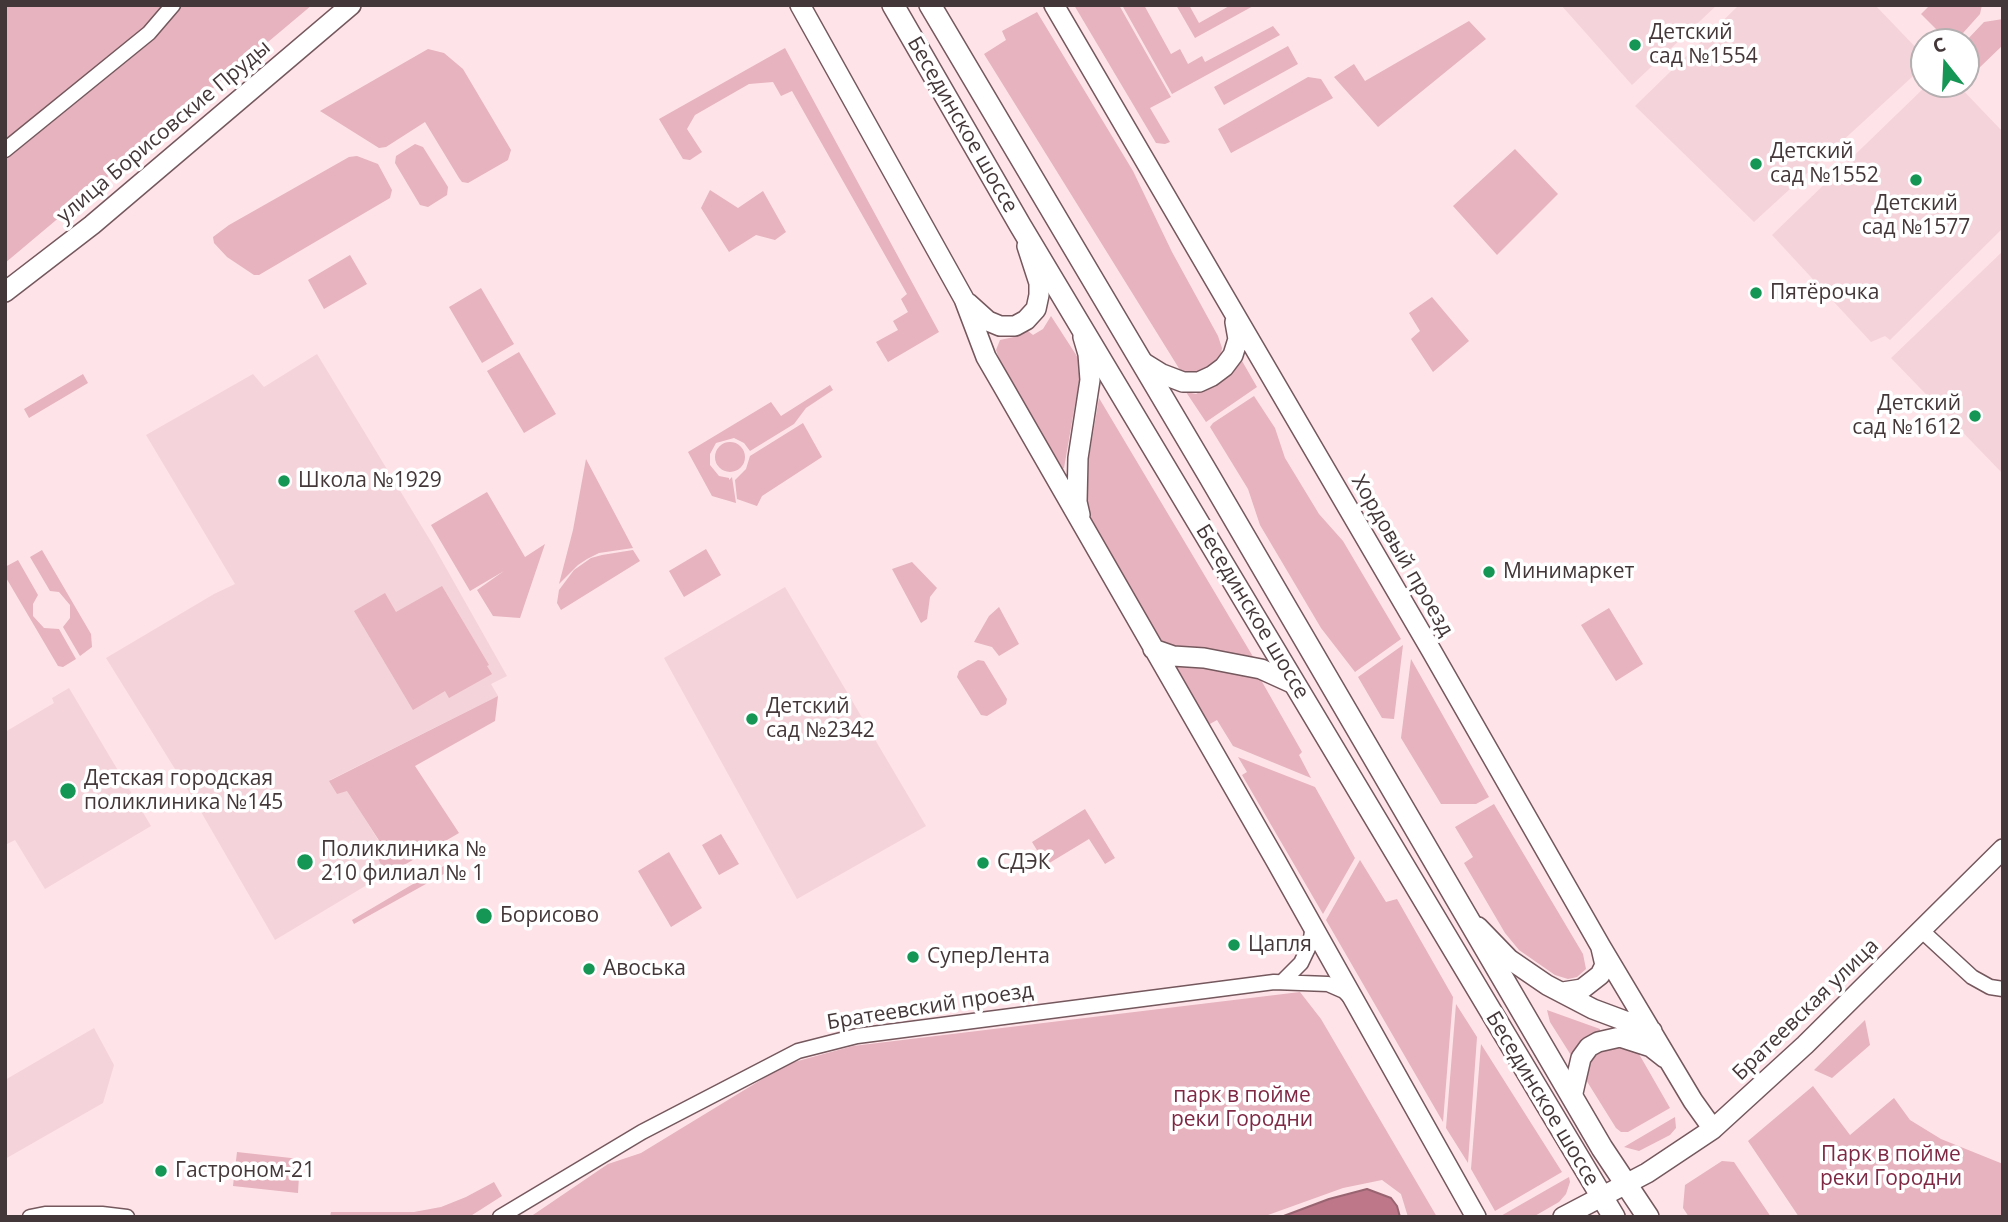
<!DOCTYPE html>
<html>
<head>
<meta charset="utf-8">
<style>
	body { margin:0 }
	#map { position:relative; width:2008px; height:1222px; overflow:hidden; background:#fee3e8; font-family:"Open Sans",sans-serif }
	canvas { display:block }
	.frame { position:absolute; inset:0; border:7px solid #443739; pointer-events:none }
	.north { position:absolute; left:1910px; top:28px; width:70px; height:70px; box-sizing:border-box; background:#fff; border:2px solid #b4afb0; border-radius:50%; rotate:342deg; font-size:19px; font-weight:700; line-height:28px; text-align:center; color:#443739 }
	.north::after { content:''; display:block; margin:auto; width:24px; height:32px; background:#159654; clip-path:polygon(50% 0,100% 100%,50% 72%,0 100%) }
</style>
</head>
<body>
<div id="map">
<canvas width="2008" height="1222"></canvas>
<div class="frame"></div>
<div class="north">С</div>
</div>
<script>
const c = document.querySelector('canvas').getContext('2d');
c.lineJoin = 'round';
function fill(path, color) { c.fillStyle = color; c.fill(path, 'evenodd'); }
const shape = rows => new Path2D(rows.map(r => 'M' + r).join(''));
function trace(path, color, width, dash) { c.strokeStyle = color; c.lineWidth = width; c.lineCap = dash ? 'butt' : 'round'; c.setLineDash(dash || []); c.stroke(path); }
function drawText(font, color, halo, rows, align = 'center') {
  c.font = font + ' "Open Sans",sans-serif'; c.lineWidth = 7; c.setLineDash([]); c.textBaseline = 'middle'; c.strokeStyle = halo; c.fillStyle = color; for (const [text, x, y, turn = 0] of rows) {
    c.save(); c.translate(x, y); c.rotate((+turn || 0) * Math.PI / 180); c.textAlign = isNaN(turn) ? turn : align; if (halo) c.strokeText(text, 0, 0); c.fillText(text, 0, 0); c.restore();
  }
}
fill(shape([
	[1561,5,1717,5,1632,85],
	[1739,5,1875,5,1924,56,1924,66,1754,222,1635,106],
	[1928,84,1957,84,2003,132,2003,228,1890,340,1885,336,1871,342,1772,235],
	[2003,251,2003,474,1891,358],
	[317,354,433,545,507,676,491,684,498,696,330,780,347,790,357,806,380,843,373,851,387,873,275,940,193,798,106,658,214,594,235,584,146,435,253,374,264,387],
	[785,587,926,826,797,899,664,658],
	[69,688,151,826,45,889,15,840,5,845,5,732,54,703,52,698],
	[94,1028,114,1065,103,1103,5,1159,5,1080]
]), '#f5d3da');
fill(shape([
	[5,5,312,5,5,263],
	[1074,5,1119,5,1171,97,1150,108,1170,142,1165,144,1156,143],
	[1122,5,1144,5,1171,54,1180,49,1188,64,1202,56,1205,62,1273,26,1280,35,1172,94],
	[1176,5,1189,5,1199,23,1231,5,1255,5,1195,38],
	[1930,5,1982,5,1980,14,1955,42,1949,42,1921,14],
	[1037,12,1133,171,1172,252,1218,336,1222,348,1221,354,1218,361,1205,373,1186,374,1180,370,984,54,1006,40,1002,31],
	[2003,19,2003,45,1977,70,1966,59,1965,42,1984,22],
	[1469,21,1486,39,1378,127,1334,77,1354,64,1365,81],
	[1288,46,1298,64,1224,105,1214,87],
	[785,48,939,332,888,362,876,342,898,330,893,321,908,312,901,299,907,294,792,91,781,96,773,82,749,84,695,115,687,129,702,152,690,160,683,159,659,119],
	[428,49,444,53,463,69,511,150,508,160,468,183,462,182,459,178,425,122,386,147,379,148,320,111],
	[1308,77,1321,79,1333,98,1231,153,1218,129],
	[415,144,423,147,448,187,447,195,428,207,420,205,395,163,396,156],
	[1515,149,1558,194,1497,255,1453,206],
	[357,156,378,164,392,190,390,198,259,275,254,275,227,257,214,243,213,237,229,225,349,157],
	[710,190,738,208,763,191,786,232,775,240,756,235,729,252,701,208],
	[350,255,367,284,324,309,308,280],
	[481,288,514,344,482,363,449,307],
	[1432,297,1469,341,1433,372,1411,339,1420,331,1409,313],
	[1051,316,1082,364,1064,468,1061,470,1001,364,996,350,1000,340,1014,337,1028,331,1033,335,1043,329],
	[519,352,556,414,524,433,487,371],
	[1238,354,1257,387,1206,422,1186,392,1196,394,1220,381],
	[83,374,88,383,29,418,24,409],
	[830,385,833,390,806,408,794,424,750,451,744,443,734,438,716,443,710,454,710,465,719,476,729,478,729,480,732,477,736,503,712,496,688,452,771,402,781,416],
	[1254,396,1275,428,1285,458,1319,514,1343,541,1401,639,1355,672,1321,628,1260,525,1248,489,1210,427,1213,423],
	[1099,398,1255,660,1229,654,1163,644,1157,638,1085,510,1082,499],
	[803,423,822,457,762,496,757,506,737,499,735,480,746,469,750,456],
	'715 457a15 15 0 1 1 30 0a15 15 0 1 1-30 0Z',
	[586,459,633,548,599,553,587,559,578,565,559,584,573,530],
	[487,492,525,557,545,544,520,618,493,616,477,590,504,571,470,591,431,525],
	[706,549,721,575,684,597,669,571],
	[42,550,91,634,92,647,80,656,63,627,70,618,70,605,59,592,50,591,30,557],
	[633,550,640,561,561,610,557,603,559,590,574,570,591,558,602,555],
	[18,560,38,595,33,604,33,616,44,628,59,629,76,659,63,667,58,666,5,576,5,567],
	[912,562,937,588,930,597,927,619,921,623,892,569],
	[442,586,489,665,487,666,492,674,449,698,445,691,413,710,354,611,385,593,396,612],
	[999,607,1019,644,999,656,992,647,974,642,989,616],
	[1609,608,1643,664,1616,681,1581,625],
	[1403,645,1394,719,1382,718,1358,677],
	[1411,659,1489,797,1476,804,1441,804,1401,738],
	[978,660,984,661,1007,699,1006,704,987,716,981,715,957,677,959,671],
	[1178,665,1257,673,1302,752,1299,755,1311,778,1233,746,1217,720,1208,725,1173,667],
	[498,696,495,721,415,766,459,833,387,875,373,850,380,842,347,791,337,794,329,781],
	[1238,757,1315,787,1355,858,1323,914,1242,775,1247,772],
	[1494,804,1583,954,1586,969,1577,977,1568,979,1555,975,1519,950,1505,933,1464,863,1473,857,1455,827],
	[1085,809,1115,858,1105,864,1089,839,1046,865,1032,842],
	[721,834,739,864,719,875,702,845],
	[669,852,702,908,671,927,638,871],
	[1360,860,1386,902,1397,899,1453,997,1443,1122,1326,920],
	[447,864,451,870,354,924,352,920],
	[1300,992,1321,1019,1437,1217,1408,1217,1401,1194,1382,1180,1343,1188,1268,1215,1257,1217,530,1217,608,1164,641,1153,787,1064,853,1046],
	[1456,1004,1477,1037,1468,1163,1446,1128],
	[1547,1010,1600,1029,1599,1034,1574,1060,1550,1022],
	[1865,1020,1870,1045,1832,1078,1814,1070],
	[1481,1044,1562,1172,1495,1211,1471,1169],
	[1611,1046,1632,1049,1639,1054,1670,1108,1628,1132,1621,1132,1616,1128,1583,1075,1591,1055],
	[1813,1086,1850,1135,1894,1098,1910,1120,1941,1139,2003,1164,2003,1217,1799,1217,1748,1141],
	[1675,1117,1676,1128,1670,1135,1639,1151,1624,1147],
	[237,1152,300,1159,298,1193,233,1186],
	[1722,1161,1734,1162,1771,1217,1689,1217,1683,1208,1685,1185],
	[1569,1177,1570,1182,1566,1194,1559,1202,1533,1217,1499,1217],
	[494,1182,502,1196,469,1217,330,1217,331,1212,414,1212,441,1207,466,1197]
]), '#e6b3be');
const water = shape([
	[1367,1189,1391,1198,1397,1206,1400,1217,1281,1217,1329,1199,1367,1189]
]);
fill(water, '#be7789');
trace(water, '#996471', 2);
const street = shape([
	[5,150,149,33,173,5],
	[1921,930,1972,977,1990,987,2003,989],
	[1282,982,1301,963,1310,944,1313,926],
	[30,1217,45,1214,102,1214,127,1217],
	[500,1217,642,1132,798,1051,857,1036,1274,982,1328,984,1344,991,1350,997]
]);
const secondary = shape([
	[800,5,964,299,986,357,1004,388,1276,861,1476,1217],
	[1054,5,1431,650,1601,947,1693,1101,1713,1129],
	[5,292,92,225,351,5],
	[968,303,988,321,1000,326,1015,326,1026,320,1036,309,1039,295,1039,283,1027,246],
	[1141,361,1162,374,1183,382,1199,382,1212,376,1224,367,1233,355,1238,339,1235,322],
	[1080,515,1077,502,1078,458,1090,380,1088,354,1083,337],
	[1153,649,1173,656,1204,658,1261,669,1294,684],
	[1478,927,1509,959,1547,985,1593,1009,1652,1031],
	[1563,992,1582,989,1600,975,1605,965,1601,948],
	[1572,1097,1581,1058,1589,1047,1598,1042,1620,1037,1651,1047,1665,1058],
	[1563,1217,1647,1173,1713,1129,1805,1045,2003,849]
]);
const primary = shape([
	[893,5,1020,225,1614,1217],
	[930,5,1208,474,1602,1148,1648,1217]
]);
trace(street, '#74585e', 17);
trace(secondary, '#74585e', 22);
trace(primary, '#74585e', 24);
trace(street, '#fff', 14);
trace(secondary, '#fff', 19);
trace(primary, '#fff', 21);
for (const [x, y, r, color] of [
	[1635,45,7,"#159654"],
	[1756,164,7,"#159654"],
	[1916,180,7,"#159654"],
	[1756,293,7,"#159654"],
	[1975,416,7,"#159654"],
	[284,481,7,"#159654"],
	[1489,572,7,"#159654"],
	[752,719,7,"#159654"],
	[68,791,9,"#159654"],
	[305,862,9,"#159654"],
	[983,863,7,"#159654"],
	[484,916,9,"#159654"],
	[1234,945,7,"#159654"],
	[913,957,7,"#159654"],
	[589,969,7,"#159654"],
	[161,1171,7,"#159654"]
]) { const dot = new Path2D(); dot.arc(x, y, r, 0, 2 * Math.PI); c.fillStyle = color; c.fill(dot); trace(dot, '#fff', 2.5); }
drawText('21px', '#443739', '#fff', [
	["Детский",1649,33],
	["сад №1554",1649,57],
	["Детский",1770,152],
	["сад №1552",1770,176],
	["Детский",1916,204,"center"],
	["сад №1577",1916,228,"center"],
	["Пятёрочка",1770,293],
	["Детский",1961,404,"right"],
	["сад №1612",1961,428,"right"],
	["Школа №1929",298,481],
	["Минимаркет",1503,572],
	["Детский",766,707],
	["сад №2342",766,731],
	["Детская городская",84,779],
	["поликлиника №145",84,803],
	["Поликлиника №",321,850],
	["210 филиал № 1",321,874],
	["СДЭК",997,863],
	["Борисово",500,916],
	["Цапля",1248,945],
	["СуперЛента",927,957],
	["Авоська",603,969],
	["Гастроном-21",175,1171]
], 'left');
drawText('21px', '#443739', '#fff', [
	["Бесединское шоссе",962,125,60],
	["улица Борисовские Пруды",164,132,-40],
	["Хордовый проезд",1402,556,60],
	["Бесединское шоссе",1252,612,59],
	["Братеевский проезд",930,1007,-9],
	["Братеевская улица",1806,1010,-44],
	["Бесединское шоссе",1542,1099,59]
]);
drawText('21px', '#7e2844', '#fff', [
	["парк в пойме",1242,1096],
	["реки Городни",1242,1120],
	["Парк в пойме",1891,1155],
	["реки Городни",1891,1179]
]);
</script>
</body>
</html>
